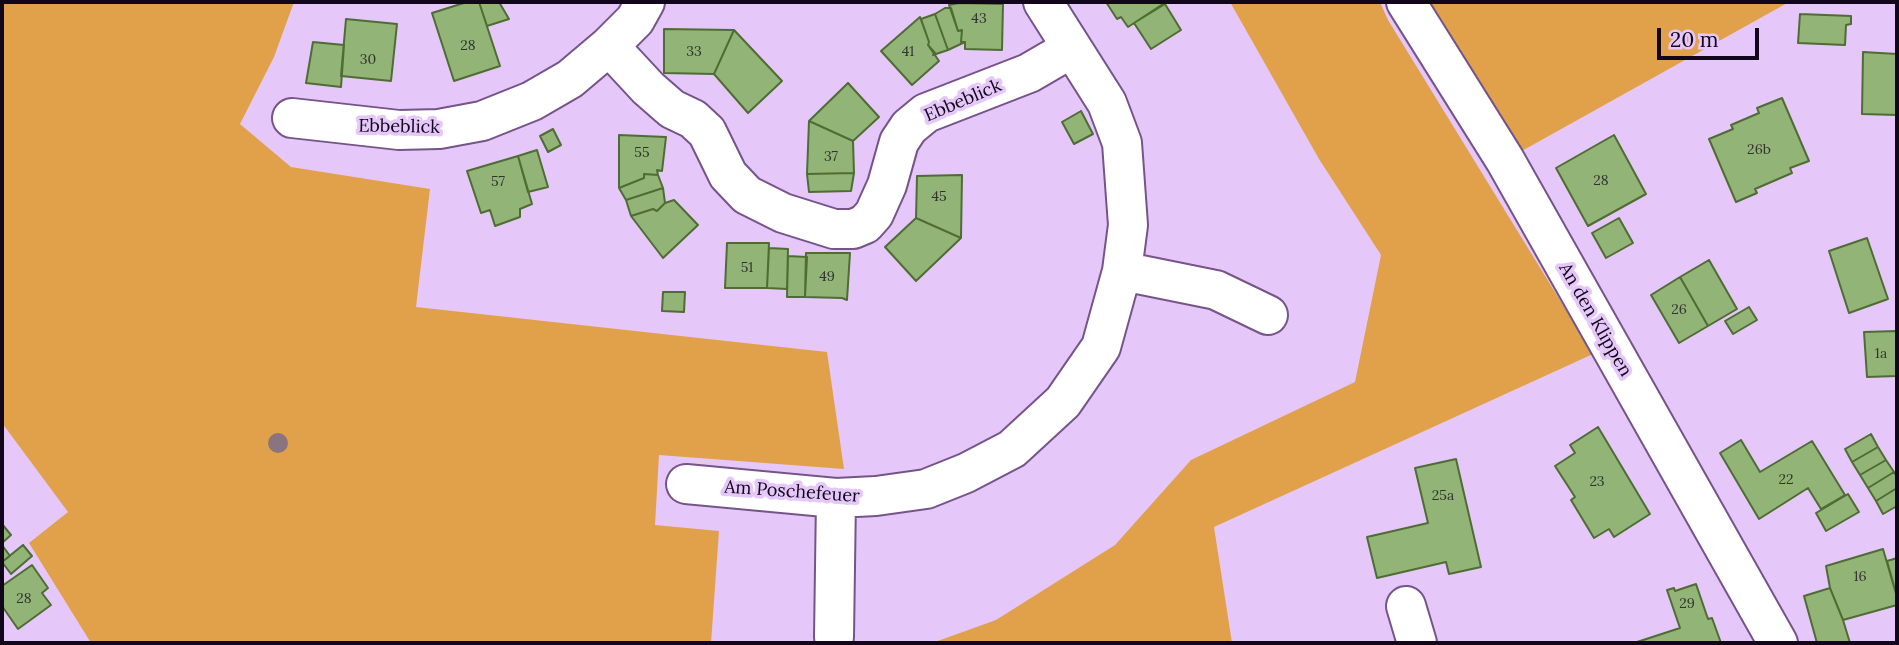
<!DOCTYPE html>
<html>
<head>
<meta charset="utf-8">
<style>
	body { margin:0 }
	#map { position:relative; width:1899px; height:645px; overflow:hidden; background:#e5c8f9; font-family:Lora,serif }
	canvas { display:block }
	.frame { position:absolute; inset:0; border:4px solid #12061a; pointer-events:none }
	.scale { position:absolute; left:1657px; top:28px; width:102px; height:32px; box-sizing:border-box; border:4px solid #12061a; border-top:0; padding-left:9px; font-size:21px; line-height:24px; white-space:nowrap; color:#12061a; -webkit-text-stroke:5px #e5c8f9; paint-order:stroke }
</style>
</head>
<body>
<div id="map">
<canvas width="1899" height="645"></canvas>
<div class="frame"></div>
<div class="scale">20 m</div>
</div>
<script>
const c = document.querySelector('canvas').getContext('2d');
c.lineJoin = 'round';
function fill(path, color) { c.fillStyle = color; c.fill(path, 'evenodd'); }
const shape = rows => new Path2D(rows.map(r => 'M' + r).join(''));
function trace(path, color, width, dash) { c.strokeStyle = color; c.lineWidth = width; c.lineCap = dash ? 'butt' : 'round'; c.setLineDash(dash || []); c.stroke(path); }
function drawText(font, color, halo, rows, align = 'center') {
  c.font = font + ' Lora,serif'; c.lineWidth = 7; c.setLineDash([]); c.textBaseline = 'middle'; c.strokeStyle = halo; c.fillStyle = color; for (const [text, x, y, turn = 0] of rows) {
    c.save(); c.translate(x, y); c.rotate((+turn || 0) * Math.PI / 180); c.textAlign = isNaN(turn) ? turn : align; if (halo) c.strokeText(text, 0, 0); c.fillText(text, 0, 0); c.restore();
  }
}
fill(shape([
	[2,2,294,2,274,57,240,124,291,167,430,189,416,307,827,352,844,469,659,455,655,525,719,531,711,643,91,643,29,543,68,512,2,423],
	[1230,2,1380,2,1388,20,1593,354,1214,527,1232,643,932,643,996,620,1115,545,1191,460,1355,382,1381,255,1319,159],
	[1424,2,1789,2,1520,152]
]), '#e1a14a');
const building = shape([
	[467,2,479,2,500,66,454,81,432,13,467,2],
	[479,2,499,2,509,19,487,26,479,2],
	[1106,2,1162,2,1163,4,1128,27,1121,17,1117,19,1106,2],
	[959,3,1003,4,1002,50,965,49,965,42,961,42,962,30,958,31,949,5,959,3],
	[1165,4,1181,30,1151,49,1134,23,1165,4],
	[945,8,951,8,958,31,962,30,961,42,965,42,948,50,935,14,945,8],
	[935,14,948,50,933,55,935,53,928,45,929,42,921,19,935,14],
	[1800,14,1851,16,1851,24,1846,25,1845,45,1798,43,1800,14],
	[920,17,929,42,928,45,939,61,912,85,881,51,920,17],
	[346,19,397,24,391,81,341,76,346,19],
	[664,29,734,30,714,74,664,73,664,29],
	[734,30,782,81,748,113,714,74,734,30],
	[313,42,344,45,341,87,306,83,313,42],
	[1863,52,1897,54,1897,115,1862,114,1863,52],
	[848,83,879,117,853,141,809,121,848,83],
	[1782,98,1809,161,1790,168,1792,173,1755,189,1757,193,1736,202,1709,139,1733,129,1731,125,1759,113,1757,108,1782,98],
	[1081,111,1093,134,1074,144,1062,122,1081,111],
	[809,121,853,141,854,173,807,174,809,121],
	[553,129,561,145,548,152,540,136,553,129],
	[619,135,666,137,662,171,657,170,658,175,644,174,644,178,619,188,619,135],
	[1614,135,1646,194,1588,226,1556,168,1614,135],
	[537,150,548,187,528,192,518,156,537,150],
	[518,156,532,204,520,209,520,217,495,226,490,210,481,213,467,171,518,156],
	[854,173,851,191,809,192,807,174,854,173],
	[644,174,658,175,663,188,626,200,619,188,644,178,644,174],
	[962,175,961,238,916,218,917,176,962,175],
	[663,188,665,203,657,211,653,209,631,216,626,200,663,188],
	[674,200,698,225,663,258,631,216,653,209,657,211,665,203,674,200],
	[916,218,961,238,916,281,885,247,916,218],
	[1619,218,1633,243,1606,258,1592,233,1619,218],
	[1867,238,1888,299,1849,313,1829,251,1867,238],
	[727,243,769,243,767,288,725,288,727,243],
	[769,248,788,249,787,289,767,288,769,248],
	[806,253,850,253,847,300,842,298,805,297,806,253],
	[788,256,807,257,805,297,787,297,788,256],
	[1709,260,1737,309,1708,326,1680,277,1709,260],
	[1680,277,1708,326,1679,343,1651,295,1680,277],
	[663,292,685,292,684,312,662,311,663,292],
	[1749,307,1757,320,1733,334,1725,321,1749,307],
	[1897,331,1897,376,1867,377,1864,332,1897,331],
	[1598,427,1650,514,1614,537,1609,529,1594,538,1571,500,1575,497,1555,466,1575,453,1570,445,1598,427],
	[1871,434,1878,447,1852,462,1845,449,1871,434],
	[1741,440,1760,472,1812,441,1845,495,1821,509,1808,488,1759,519,1720,453,1741,440],
	[1878,447,1886,460,1860,475,1852,462,1878,447],
	[1456,459,1481,567,1449,574,1446,562,1377,578,1367,537,1428,523,1415,468,1456,459],
	[1886,460,1894,472,1868,488,1860,475,1886,460],
	[1894,472,1897,477,1897,488,1876,501,1868,488,1894,472],
	[1897,488,1897,506,1883,514,1876,501,1897,488],
	[1848,494,1859,512,1826,531,1816,513,1848,494],
	[2,524,11,535,2,543,2,524],
	[2,545,10,556,2,562,2,545],
	[23,545,32,556,11,574,2,562,23,545],
	[1883,549,1897,597,1897,605,1843,620,1830,588,1826,566,1883,549],
	[1897,558,1897,597,1887,561,1897,558],
	[32,565,48,588,42,593,51,605,18,629,2,606,2,586,32,565],
	[1696,584,1708,619,1712,618,1721,643,1634,643,1680,628,1667,590,1674,588,1675,591,1696,584],
	[1830,588,1843,620,1850,643,1817,643,1804,596,1830,588]
]);
fill(building, '#92b477');
trace(building, '#4e6c33', 2);
const minor = shape([
	[1406,2,1505,160,1778,643],
	[609,46,648,88,672,109,693,119,707,132,728,175,747,195,783,213,834,229,853,229,865,224,874,214,887,185,899,142,909,127,926,113,1029,73,1072,48],
	[292,118,399,130,439,129,482,121,532,101,570,79,609,46,635,20,645,2],
	[1122,271,1216,290,1268,315],
	[686,484,836,498,876,496,926,489,966,473,1012,449,1063,402,1101,347,1122,271,1128,225,1122,143,1107,103,1043,2],
	[1406,606,1417,643],
	[834,637,836,498]
]);
trace(minor, '#75548a', 42);
trace(minor, '#fff', 38);
c.fillStyle = '#8a7480';
for (const [x, y] of [
	[278,443]
]) { c.beginPath(); c.arc(x, y, 10, 0, 2 * Math.PI); c.fill(); }
drawText('14px', '#323231', null, [
	["43",979,19],
	["28",468,46],
	["33",694,52],
	["41",908,52],
	["30",368,60],
	["26b",1759,150],
	["55",642,153],
	["37",831,157],
	["28",1601,181],
	["57",498,182],
	["45",939,197],
	["51",747,268],
	["49",827,277],
	["26",1679,310],
	["1a",1881,354],
	["22",1786,480],
	["23",1597,482],
	["25a",1443,496],
	["16",1860,577],
	["28",24,599],
	["29",1687,604]
]);
drawText('18px', '#12061a', '#e5c8f9', [
	["Ebbeblick",963,101,-23],
	["Ebbeblick",399,127,1],
	["An den Klippen",1595,320,60],
	["Am Poschefeuer",792,492,4]
]);
</script>
</body>
</html>
